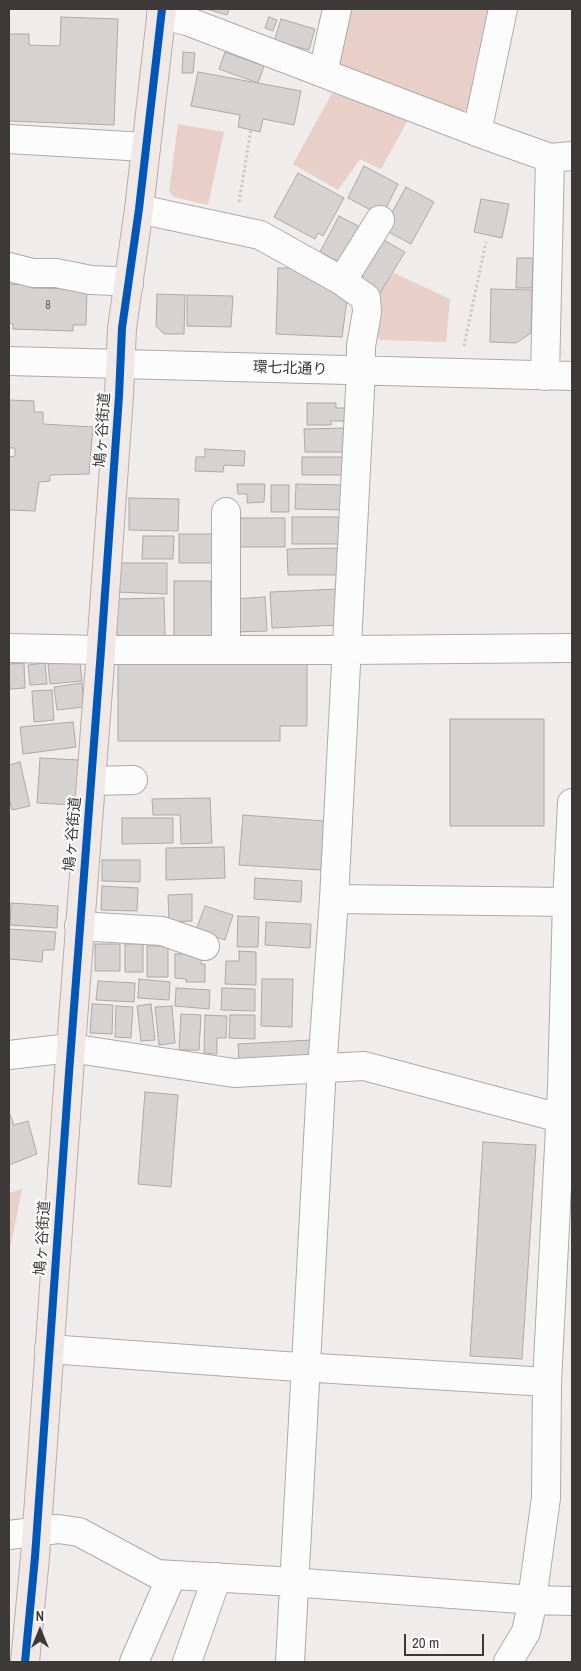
<!DOCTYPE html>
<html>
<head>
<meta charset="utf-8">
<style>
	body { margin:0 }
	#map { position:relative; width:581px; height:1671px; overflow:hidden; background:#f0eceb; font-family:"Archivo Narrow",sans-serif }
	canvas { display:block }
	.frame { position:absolute; inset:0; border:10px solid #3c3938; pointer-events:none }
	.north { position:absolute; left:15px; top:1606px; width:50px; height:50px; -webkit-text-stroke:4px #fff; paint-order:stroke; rotate:0deg; font-size:14px; font-weight:700; line-height:20px; text-align:center; color:#3c3938 }
	.north::after { content:''; display:block; margin:auto; width:18px; height:22px; background:#3c3938; clip-path:polygon(50% 0,100% 100%,50% 72%,0 100%) }
	.scale { position:absolute; left:404px; top:1634px; width:80px; height:22px; box-sizing:border-box; border:2px solid #3c3938; border-top:0; padding-left:6px; font-size:15px; line-height:18px; white-space:nowrap; color:#3c3938; -webkit-text-stroke:4px #fff; paint-order:stroke }
</style>
</head>
<body>
<div id="map">
<canvas width="581" height="1671"></canvas>
<div class="frame"></div>
<div class="north">N</div>
<div class="scale">20 m</div>
</div>
<script>
const c = document.querySelector('canvas').getContext('2d');
c.lineJoin = 'round';
function fill(path, color) { c.fillStyle = color; c.fill(path, 'evenodd'); }
const shape = rows => new Path2D(rows.map(r => 'M' + r).join(''));
function trace(path, color, width, dash) { c.strokeStyle = color; c.lineWidth = width; c.lineCap = dash ? 'butt' : 'round'; c.setLineDash(dash || []); c.stroke(path); }
function drawText(font, color, halo, rows, align = 'center') {
  c.font = font + ' "Archivo Narrow","Noto Sans JP",sans-serif'; c.lineWidth = 4; c.setLineDash([]); c.textBaseline = 'middle'; c.strokeStyle = halo; c.fillStyle = color; for (const [text, x, y, turn = 0] of rows) {
    c.save(); c.translate(x, y); c.rotate((+turn || 0) * Math.PI / 180); c.textAlign = isNaN(turn) ? turn : align; if (halo) c.strokeText(text, 0, 0); c.fillText(text, 0, 0); c.restore();
  }
}
fill(shape([
	[345,9,493,9,470,107,460,113,342,69,335,57],
	[332,93,408,120,381,169,360,159,338,190,293,164],
	[178,124,224,132,208,205,174,197,169,191],
	[394,273,450,299,446,342,380,340,372,331,377,291],
	[22,1189,9,1254,9,1193]
]), '#e8cfc7');
const building = shape([
	[206,9,229,9,227,15,206,9],
	[61,17,118,19,114,125,9,121,9,34,29,34,29,45,60,46,61,17],
	[269,17,277,20,273,31,265,28,269,17],
	[281,19,315,29,309,50,274,41,281,19],
	[183,52,195,53,193,73,182,73,183,52],
	[225,52,264,66,258,83,219,69,225,52],
	[198,72,301,91,294,125,263,119,260,132,238,127,240,115,191,106,198,72],
	[364,166,398,184,382,216,348,198,364,166],
	[298,173,344,198,323,236,318,233,315,239,274,217,298,173],
	[406,187,434,202,411,244,383,229,406,187],
	[481,199,509,204,502,238,474,232,481,199],
	[339,216,360,227,341,263,320,252,339,216],
	[380,238,405,252,380,293,356,279,380,238],
	[517,258,533,258,532,288,516,288,517,258],
	[278,268,294,268,347,300,342,337,276,334,278,268],
	[9,284,32,285,32,288,87,289,86,325,73,325,73,331,13,329,13,324,9,323,9,284],
	[491,289,532,290,531,333,516,343,490,342,491,289],
	[157,294,185,295,184,334,164,334,156,326,157,294],
	[187,295,233,296,231,327,187,326,187,295],
	[9,400,34,401,34,412,43,412,43,424,93,427,89,474,50,475,50,481,39,482,35,511,9,510,9,457,15,456,15,448,9,448,9,400],
	[307,403,336,403,336,408,346,408,346,421,331,421,331,425,307,425,307,403],
	[346,428,347,452,305,452,304,429,346,428],
	[205,449,245,451,244,466,224,465,223,472,195,471,196,457,205,457,205,449],
	[302,457,343,457,343,475,302,475,302,457],
	[237,484,265,484,264,502,247,503,247,494,238,494,237,484],
	[296,484,344,485,343,510,295,509,296,484],
	[271,485,289,485,289,512,271,512,271,485],
	[129,498,179,499,178,531,129,530,129,498],
	[292,517,343,517,343,544,292,544,292,517],
	[240,518,285,518,285,547,240,547,240,518],
	[179,534,217,534,217,563,179,563,179,534],
	[143,536,174,536,173,559,142,559,143,536],
	[338,548,339,575,288,575,287,549,338,548],
	[117,563,167,563,167,594,116,592,117,563],
	[174,581,211,581,212,637,174,637,174,581],
	[338,589,340,625,272,628,270,592,338,589],
	[265,597,267,631,234,632,232,599,265,597],
	[164,598,165,636,117,637,115,599,164,598],
	[80,662,82,681,50,684,48,664,80,662],
	[24,663,25,688,10,689,9,664,24,663],
	[45,663,47,684,30,685,28,665,45,663],
	[118,664,307,664,307,726,280,726,280,741,118,741,118,664],
	[82,683,84,707,57,710,54,687,82,683],
	[52,690,54,720,34,722,32,691,52,690],
	[450,719,544,719,544,826,450,826,450,719],
	[73,722,76,747,23,754,20,727,73,722],
	[40,758,79,760,76,805,37,803,40,758],
	[20,762,30,806,12,810,9,797,9,765,20,762],
	[210,798,212,843,181,844,180,815,153,815,152,799,210,798],
	[243,815,324,821,321,870,239,865,243,815],
	[122,818,173,818,173,843,122,844,122,818],
	[224,847,225,878,166,880,166,848,224,847],
	[102,860,140,860,140,882,102,881,102,860],
	[255,878,302,881,301,902,254,899,255,878],
	[102,886,138,888,137,911,101,910,102,886],
	[192,894,192,921,169,922,168,895,192,894],
	[11,903,58,906,57,928,10,925,11,903],
	[205,906,233,915,225,940,196,930,205,906],
	[238,916,259,917,258,947,237,947,238,916],
	[266,922,311,924,310,948,265,945,266,922],
	[9,929,56,932,54,950,43,950,42,962,9,959,9,929],
	[95,944,120,944,120,971,95,971,95,944],
	[125,944,143,944,143,972,125,972,125,944],
	[147,946,168,946,168,977,147,977,147,946],
	[239,951,256,952,256,985,225,984,226,961,239,961,239,951],
	[175,954,201,954,201,964,205,964,205,982,186,982,186,979,175,978,175,954],
	[139,979,170,982,169,1000,138,998,139,979],
	[262,979,293,979,292,1027,261,1026,262,979],
	[98,981,135,983,134,1002,96,1000,98,981],
	[176,988,210,990,209,1009,175,1006,176,988],
	[222,988,255,989,255,1011,221,1010,222,988],
	[92,1004,113,1005,112,1034,90,1033,92,1004],
	[151,1004,155,1040,141,1041,137,1006,151,1004],
	[116,1006,133,1007,131,1038,115,1037,116,1006],
	[172,1006,175,1043,159,1045,155,1007,172,1006],
	[181,1014,201,1015,199,1050,179,1050,181,1014],
	[205,1015,227,1016,226,1038,217,1038,217,1054,204,1053,205,1015],
	[230,1015,255,1015,255,1039,229,1038,230,1015],
	[311,1040,312,1057,239,1061,238,1044,311,1040],
	[145,1092,178,1095,171,1187,138,1184,145,1092],
	[9,1112,14,1125,28,1121,37,1154,9,1165,9,1112],
	[483,1142,536,1145,522,1359,470,1356,483,1142]
]);
fill(building, '#d5d2d1');
trace(building, '#aca9a8', 1);
const minor = shape([
	[161,15,187,21,477,132,550,158,572,156],
	[323,73,337,9],
	[477,132,503,9],
	[9,139,145,147],
	[139,209,260,235,342,281,366,298,367,312,361,346,361,371,334,899,321,1084,290,1662],
	[9,267,33,273,56,273,91,280,113,281,129,284],
	[342,281,380,220],
	[9,361,572,376],
	[545,376,550,158],
	[9,648,101,650,347,650,572,648],
	[226,650,226,512],
	[91,781,133,780],
	[334,899,567,902],
	[79,926,162,931,205,946],
	[9,1055,70,1048,234,1073,364,1066,560,1118],
	[49,1349,284,1366,547,1382],
	[9,1535,58,1529,79,1532,157,1574,277,1581,533,1600,572,1601],
	[134,1662,172,1575],
	[187,1662,217,1577],
	[508,1662,526,1632,530,1614,546,1498,547,1382,562,1088,567,902,572,803]
]);
const major = shape([
	[25,1662,35,1557,69,1073,101,650,119,396,122,328,139,209,162,9]
]);
trace(minor, '#adaaa9', 30);
trace(major, '#bcaca8', 30);
trace(shape([
	[239,202,251,129],
	[464,346,486,242]
]), '#cccac9', 3, [2.5, 2.5]);
trace(minor, '#fdfcfc', 28);
trace(major, '#f0e8e5', 28);
trace(shape([
	[25,1662,35,1557,69,1073,101,650,119,396,122,328,139,209,162,9]
]), '#0057b8', 8);
drawText('12px', '#625f5e', null, [
	["8",48,306]
]);
drawText('15px', '#3c3938', '#fff', [
	["環七北通り",290,369,2],
	["鳩ヶ谷街道",103,430,-86],
	["鳩ヶ谷街道",73,834,-85],
	["鳩ヶ谷街道",43,1238,-86]
]);
</script>
</body>
</html>
